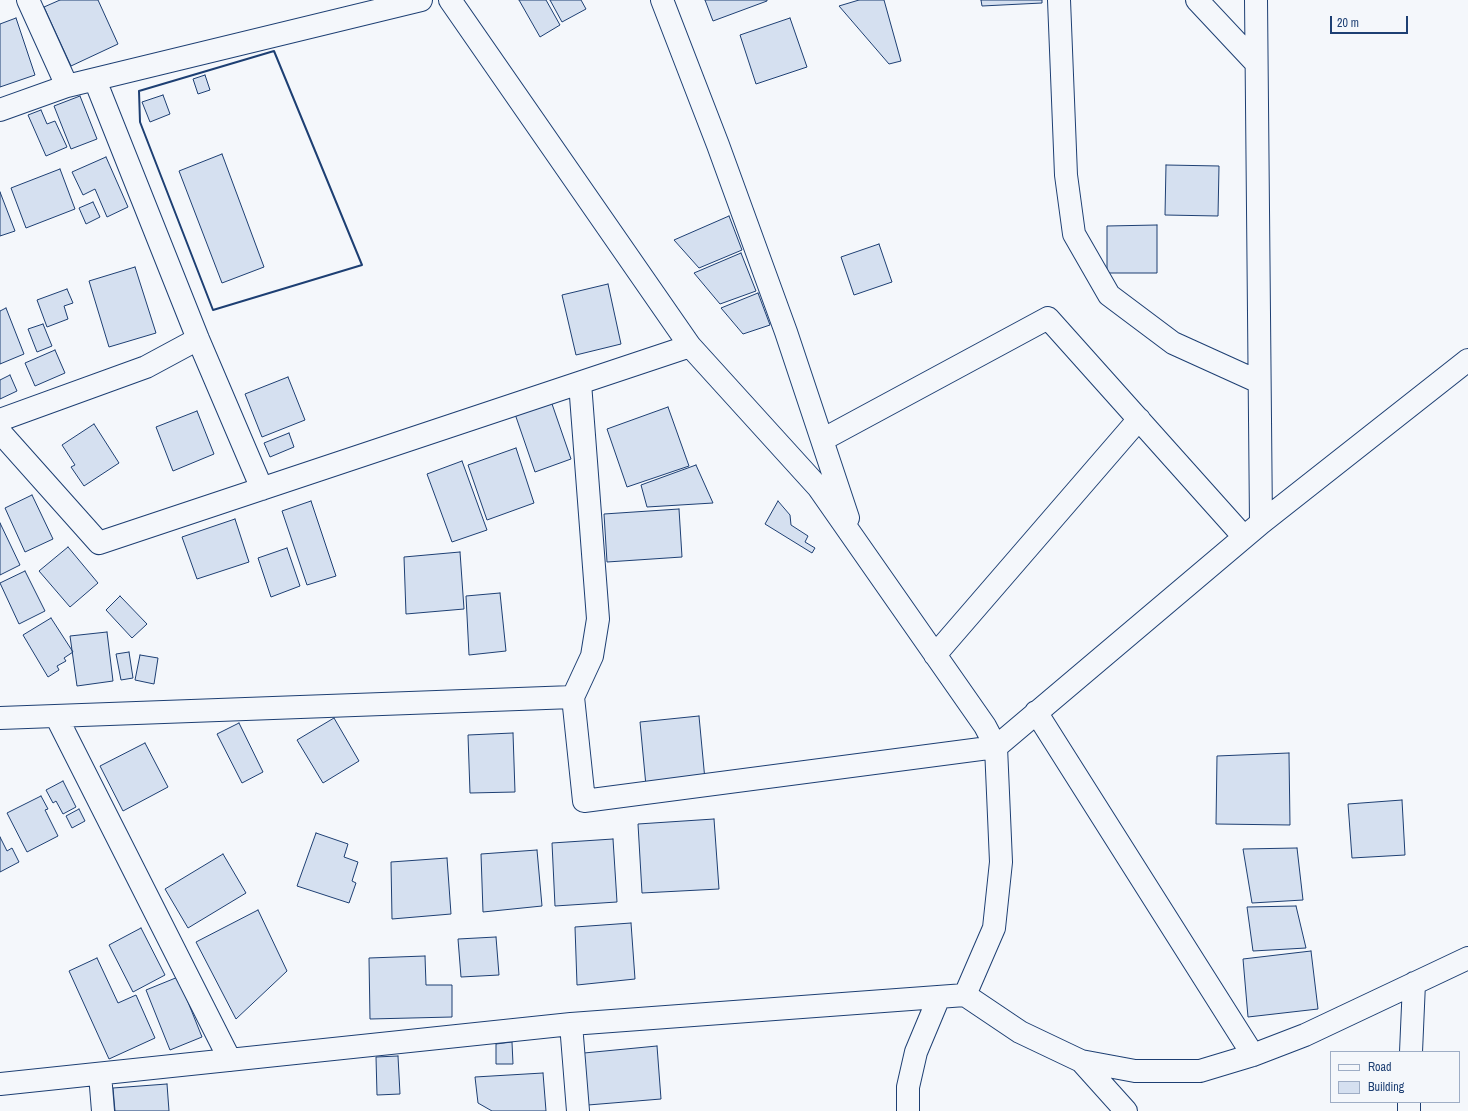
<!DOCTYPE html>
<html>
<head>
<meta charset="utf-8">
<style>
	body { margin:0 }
	#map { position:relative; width:1468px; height:1111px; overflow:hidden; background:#f4f7fb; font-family:"Archivo Narrow",sans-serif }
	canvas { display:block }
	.legend { position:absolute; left:1330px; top:1051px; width:130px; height:52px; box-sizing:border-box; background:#f4f7fb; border:1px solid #9eadc5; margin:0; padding:5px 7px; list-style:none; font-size:12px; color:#1d3f73 }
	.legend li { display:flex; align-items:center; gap:8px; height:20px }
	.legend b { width:20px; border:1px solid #9eadc5 }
	.scale { position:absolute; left:1330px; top:16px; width:78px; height:18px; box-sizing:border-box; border:2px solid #1d3f73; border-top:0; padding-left:5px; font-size:12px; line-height:14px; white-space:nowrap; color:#1d3f73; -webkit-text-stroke:3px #f4f7fb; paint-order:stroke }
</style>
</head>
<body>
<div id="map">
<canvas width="1468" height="1111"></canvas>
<ul class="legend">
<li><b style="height:5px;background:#f4f7fb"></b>Road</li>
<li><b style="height:11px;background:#d5e0f0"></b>Building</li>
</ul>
<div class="scale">20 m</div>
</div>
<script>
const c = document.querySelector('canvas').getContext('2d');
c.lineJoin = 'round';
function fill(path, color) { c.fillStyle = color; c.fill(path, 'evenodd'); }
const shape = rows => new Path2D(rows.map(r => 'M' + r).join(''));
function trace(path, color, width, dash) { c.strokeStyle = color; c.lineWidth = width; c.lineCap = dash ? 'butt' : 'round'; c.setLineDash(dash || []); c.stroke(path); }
const building = shape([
	[60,0,98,0,118,44,71,66,44,7,60,0],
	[519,0,546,0,560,25,540,37,519,0],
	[550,0,581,0,586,9,562,22,550,0],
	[705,0,767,0,767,1,713,21,705,0],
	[859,0,884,0,901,61,889,64,839,6,859,0],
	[981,0,1042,0,1042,3,982,6,981,0],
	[16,18,35,75,0,87,0,24,16,18],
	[790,18,807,67,756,84,740,35,790,18],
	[205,75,210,90,198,94,193,79,205,75],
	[163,95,170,114,150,122,142,102,163,95],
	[80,96,97,139,71,149,54,106,80,96],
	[41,110,47,124,55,121,67,147,46,156,28,115,41,110],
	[222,154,264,267,222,283,179,171,222,154],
	[106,157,128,207,107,217,95,189,83,195,72,172,106,157],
	[1166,165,1219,166,1218,216,1165,215,1166,165],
	[60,169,75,209,26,228,11,188,60,169],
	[0,192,15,231,0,236,0,192],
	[93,202,100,217,86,224,79,208,93,202],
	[729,216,742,250,699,268,674,240,729,216],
	[1157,225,1157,273,1107,273,1107,226,1157,225],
	[879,244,892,282,854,295,841,257,879,244],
	[741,253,756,291,720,304,694,273,741,253],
	[135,267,156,333,109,347,89,281,135,267],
	[608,284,621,344,576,355,562,295,608,284],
	[67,289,73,303,64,306,68,319,47,327,37,300,67,289],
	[758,293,770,325,743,334,721,308,758,293],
	[6,308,24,354,0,364,0,311,6,308],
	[43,324,52,346,37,352,28,329,43,324],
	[55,350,65,373,35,386,25,363,55,350],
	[10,375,17,391,0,399,0,380,10,375],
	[288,377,305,420,262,437,245,394,288,377],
	[551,401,571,459,535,472,515,414,551,401],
	[668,407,689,466,627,487,607,429,668,407],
	[197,411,214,454,173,471,156,427,197,411],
	[94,424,119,463,84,486,71,467,75,465,62,445,94,424],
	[289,433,294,447,270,457,264,443,289,433],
	[516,448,534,503,487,520,468,465,516,448],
	[462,461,487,530,452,542,427,474,462,461],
	[696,465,713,503,647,507,641,485,696,465],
	[32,495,53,539,25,552,5,508,32,495],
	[311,501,336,576,307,585,282,511,311,501],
	[778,501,790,515,791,525,808,536,805,542,815,548,812,553,765,524,778,501],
	[679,509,682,557,607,562,604,514,679,509],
	[235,519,249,562,197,579,182,537,235,519],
	[0,523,20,565,0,575,0,523],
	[68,547,98,583,70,607,39,571,68,547],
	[287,548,300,586,271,597,258,558,287,548],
	[460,552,464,609,406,614,404,557,460,552],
	[25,571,45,611,19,624,0,583,25,571],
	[500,593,506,651,469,655,466,596,500,593],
	[120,596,147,624,132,638,106,610,120,596],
	[51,618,73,652,64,658,66,661,57,666,59,670,48,677,23,635,51,618],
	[107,632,113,681,77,686,70,636,107,632],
	[129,652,133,678,121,680,116,654,129,652],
	[140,655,158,658,154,684,135,680,140,655],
	[699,716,705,780,646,786,640,722,699,716],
	[334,718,359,761,323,783,297,740,334,718],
	[239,723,263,772,242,783,217,734,239,723],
	[513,733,515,792,470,793,468,735,513,733],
	[145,743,168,787,123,811,100,766,145,743],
	[1289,753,1290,825,1216,824,1217,756,1289,753],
	[63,781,76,807,63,814,56,801,53,803,46,790,63,781],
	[41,796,48,809,45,810,58,836,27,852,7,813,41,796],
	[1402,800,1405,855,1352,858,1348,804,1402,800],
	[79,809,85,821,72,828,66,816,79,809],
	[714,819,719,889,642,893,638,824,714,819],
	[316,833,348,844,344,857,358,862,352,881,356,883,349,903,297,886,316,833],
	[0,837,7,851,12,848,19,862,0,872,0,837],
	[613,839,617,902,555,906,552,843,613,839],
	[1297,848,1303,900,1252,903,1243,849,1297,848],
	[537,850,542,906,483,912,481,854,537,850],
	[223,854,246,893,188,928,165,889,223,854],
	[447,858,451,914,392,919,391,862,447,858],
	[1296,906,1306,948,1253,951,1247,907,1296,906],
	[258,910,287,971,236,1019,196,942,258,910],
	[631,923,635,979,577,985,575,927,631,923],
	[141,928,165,975,133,992,109,945,141,928],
	[496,937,499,975,461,977,458,939,496,937],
	[1311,951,1318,1009,1248,1017,1243,959,1311,951],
	[425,956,426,985,452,985,452,1017,370,1019,369,958,425,956],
	[97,958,118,1003,136,995,155,1038,109,1059,69,971,97,958],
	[178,977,202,1037,170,1050,146,990,178,977],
	[512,1042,513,1064,496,1064,496,1044,512,1042],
	[657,1046,661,1099,588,1105,584,1053,657,1046],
	[398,1056,400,1094,377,1095,376,1057,398,1056],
	[543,1073,546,1111,492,1111,478,1103,475,1077,543,1073],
	[167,1084,169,1111,115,1111,113,1088,167,1084]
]);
fill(building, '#d5e0f0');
trace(building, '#1d3f73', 1);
const minor = shape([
	[28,0,67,86],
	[450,0,690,346,818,487,985,726,996,747,1001,862,994,928,965,995],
	[662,0,718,145,786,332,848,518],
	[1059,0,1066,175,1074,234,1109,295,1173,343,1259,382],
	[1197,0,1256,63],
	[1256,0,1261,523],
	[95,80,198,339,262,489],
	[0,110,67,86,421,0],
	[580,383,598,619,592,656,573,697,584,801,996,747,1261,523,1468,360],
	[0,420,146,367,198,339],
	[0,432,99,543,690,346],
	[822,440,1048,318,1244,537],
	[935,655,1139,419],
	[1036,712,1253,1055],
	[56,716,230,1060],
	[0,718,573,697],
	[571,1024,578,1111],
	[1411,1052,1414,983],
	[1081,1061,1126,1111],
	[100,1074,103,1111],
	[0,1084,571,1024,965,995,1020,1032,1081,1061,1135,1071,1200,1071,1253,1055,1305,1035,1468,958],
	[908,1111,908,1087,916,1052,939,997],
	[1409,1111,1409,1102]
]);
trace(minor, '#1d3f73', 24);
trace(minor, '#f4f7fb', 22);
trace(shape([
	[274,51,362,265,213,310,140,122,139,91,274,51]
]), '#1d3f73', 2);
</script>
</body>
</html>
